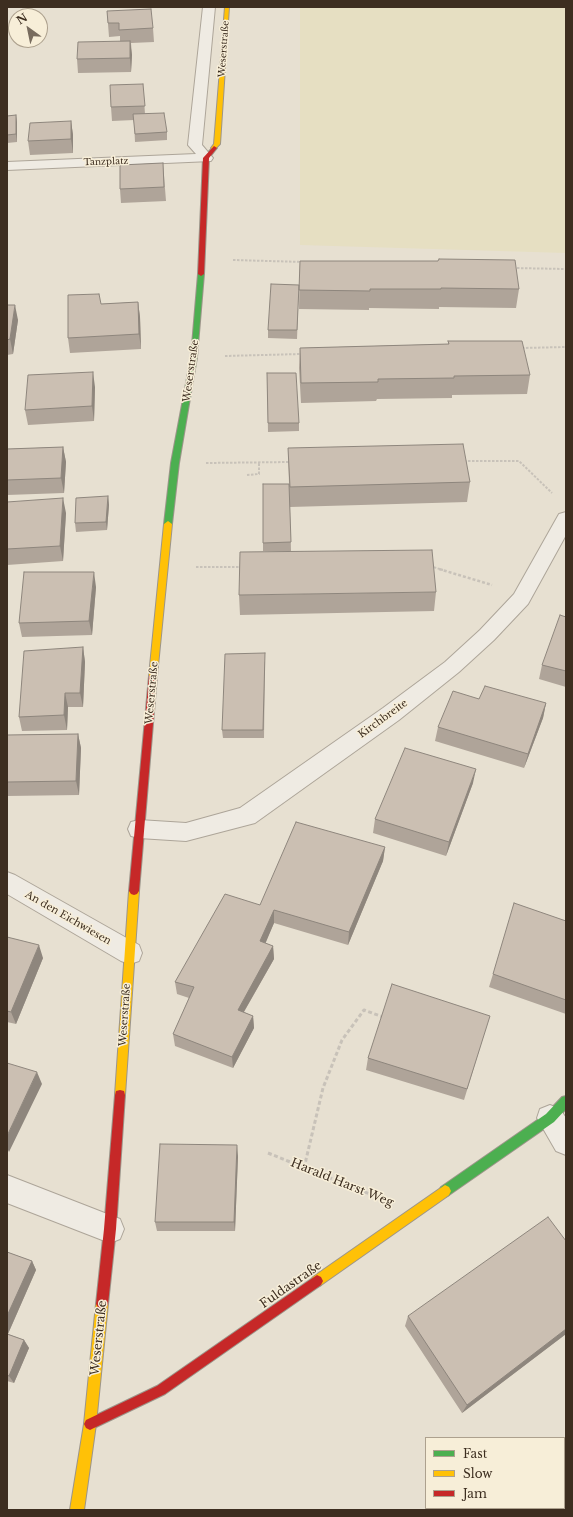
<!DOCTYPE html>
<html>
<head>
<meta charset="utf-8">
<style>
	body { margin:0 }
	#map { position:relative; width:573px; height:1517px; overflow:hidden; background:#e7e0d1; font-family:"Libre Baskerville",serif }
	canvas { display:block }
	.frame { position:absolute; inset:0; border:8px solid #3d2e20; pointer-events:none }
	.legend { position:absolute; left:425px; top:1437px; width:140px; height:72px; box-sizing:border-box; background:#f7eed8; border:1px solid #ada18e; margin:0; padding:5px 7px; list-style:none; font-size:12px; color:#3d2e20 }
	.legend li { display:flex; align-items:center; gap:8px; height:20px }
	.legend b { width:20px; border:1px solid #ada18e }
	.north { position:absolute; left:8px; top:8px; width:40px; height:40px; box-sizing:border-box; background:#f7eed8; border:1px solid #ada18e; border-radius:50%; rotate:327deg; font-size:11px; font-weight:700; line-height:16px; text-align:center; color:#3d2e20 }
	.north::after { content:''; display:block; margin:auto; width:14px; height:18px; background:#786c5e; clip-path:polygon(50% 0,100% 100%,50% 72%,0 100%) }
</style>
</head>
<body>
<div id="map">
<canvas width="573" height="1517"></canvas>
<div class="frame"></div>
<ul class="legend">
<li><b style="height:5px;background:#4caf50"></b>Fast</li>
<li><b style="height:5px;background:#ffc107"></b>Slow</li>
<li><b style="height:5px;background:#c62828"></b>Jam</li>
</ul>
<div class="north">N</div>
</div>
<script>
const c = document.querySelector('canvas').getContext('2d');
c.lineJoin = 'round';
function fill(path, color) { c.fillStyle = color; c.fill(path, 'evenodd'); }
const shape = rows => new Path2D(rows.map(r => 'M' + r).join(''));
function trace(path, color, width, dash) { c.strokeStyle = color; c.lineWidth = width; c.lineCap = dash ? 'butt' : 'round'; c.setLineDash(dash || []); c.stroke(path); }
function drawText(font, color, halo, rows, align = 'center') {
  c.font = font + ' "Libre Baskerville",serif'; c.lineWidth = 3; c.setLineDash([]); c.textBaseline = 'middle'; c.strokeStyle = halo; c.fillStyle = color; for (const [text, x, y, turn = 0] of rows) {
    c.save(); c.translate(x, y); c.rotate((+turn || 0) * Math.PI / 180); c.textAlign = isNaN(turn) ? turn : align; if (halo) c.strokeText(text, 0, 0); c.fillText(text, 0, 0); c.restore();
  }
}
fill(shape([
	[300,7,566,7,566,253,300,245]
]), '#e6dfc2');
const street = shape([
	[203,7,215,7,202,145,213,158,211,161,7,170,7,162,196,154,188,145,203,7],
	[566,512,566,535,528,604,494,640,459,672,399,720,255,823,186,841,139,838,131,836,128,829,131,822,139,820,186,823,240,808,383,708,445,662,480,630,514,594,559,514,566,512],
	[7,872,15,875,139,945,142,953,139,961,130,964,121,961,7,894,7,872],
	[550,1105,560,1109,566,1118,566,1155,556,1151,537,1118,540,1109,550,1105],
	[7,1175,120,1219,124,1229,120,1239,110,1243,7,1203,7,1175]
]);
const fast = shape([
	[201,272,204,274,197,357,179,463,172,524,168,527,164,524,171,463,191,357,198,274,201,272],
	[566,1096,566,1109,554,1122,449,1195,445,1197,441,1195,439,1191,441,1187,546,1114,562,1097,566,1096]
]);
const slow = shape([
	[225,7,229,7,220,144,214,150,211,148,214,144,225,7],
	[168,521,172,524,157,676,153,679,149,676,164,524,168,521],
	[134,887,137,888,139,891,125,1095,124,1099,120,1100,116,1099,115,1095,129,891,131,888,134,887],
	[445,1185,449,1187,451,1191,449,1195,321,1285,317,1287,313,1285,311,1281,313,1277,445,1185],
	[102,1298,106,1300,108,1304,96,1424,84,1510,70,1510,84,1424,96,1304,98,1300,102,1298]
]);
const jam = shape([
	[214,146,217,148,209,158,204,274,201,276,198,274,203,158,214,146],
	[153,673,157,676,139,891,137,894,134,895,131,894,129,891,149,676,153,673],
	[120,1090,124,1091,125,1095,116,1229,108,1304,106,1308,102,1310,98,1308,96,1304,104,1229,115,1095,116,1091,120,1090],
	[317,1275,321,1277,323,1281,321,1285,165,1394,94,1428,90,1430,86,1428,84,1424,86,1420,157,1386,317,1275]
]);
trace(street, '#ada599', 2);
trace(fast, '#9c958a', 2);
trace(slow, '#9c958a', 2);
trace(jam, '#9c958a', 2);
trace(shape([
	[233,260,304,262],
	[513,268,566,269],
	[522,348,566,347],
	[225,356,301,354],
	[464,461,519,461,552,493],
	[206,463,291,462],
	[247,475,259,474,259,463],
	[430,566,443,570],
	[196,567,243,567]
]), '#c8c2b9', 2, [2.5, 1.5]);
trace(shape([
	[439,569,492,585]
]), '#c8c2b9', 2.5, [3, 2]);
trace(shape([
	[268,1153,375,1196],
	[304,1168,323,1088,342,1040,364,1010,383,1017]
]), '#c8c2b9', 3, [4, 2.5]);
fill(street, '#efebe3');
fill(fast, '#4caf50');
fill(slow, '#ffc107');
fill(jam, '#c62828');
fill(shape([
	[107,11,153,28,154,42,131,43,132,55,131,72,78,73,77,59,120,41,120,36,109,37],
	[143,84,145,114,167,132,167,140,135,142,134,120,112,121,111,107],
	[16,115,17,123,17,142,7,143,7,116],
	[71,121,73,135,73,153,30,155,28,141],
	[163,163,166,201,121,203,120,189],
	[300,261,519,289,516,308,439,307,439,309,369,308,369,310,299,309],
	[299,285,297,339,268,338,268,330],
	[138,302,140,317,141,349,70,353,68,338,101,304],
	[7,305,18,320,13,354,7,355],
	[448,341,530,375,527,394,452,395,452,398,377,399,376,401,301,403,299,368,300,348,448,344],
	[267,373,299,423,299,431,268,432],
	[95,387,94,421,28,425,25,410],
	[63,447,66,462,64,493,7,495,7,449],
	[288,448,470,482,467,502,290,507,291,551,263,551,263,543,289,484],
	[108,496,109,505,107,530,76,532,75,523],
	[7,502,66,513,63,561,7,565],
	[96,587,92,635,22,637,19,623],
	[436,592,434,611,240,615,239,595],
	[566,617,566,687,539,679,542,665],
	[83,647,85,662,83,707,68,707,67,730,22,731,19,717],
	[265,661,264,738,223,738,222,730],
	[546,703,543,718,524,768,435,741,438,727],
	[78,734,81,748,79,795,7,796,7,735],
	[473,783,446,856,373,833,375,819],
	[385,847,383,861,348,945,274,923,265,943,273,946,274,959,244,1012,253,1016,254,1028,233,1068,175,1046,173,1034,189,998,177,994,175,982,260,905],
	[566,921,566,1014,489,987,493,974],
	[7,937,43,958,16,1024,7,1022],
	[486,1028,464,1100,366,1070,368,1058],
	[238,1156,235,1231,157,1231,155,1222],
	[566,1241,566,1334,462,1413,405,1326,408,1316],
	[7,1252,32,1261,36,1270,8,1334,24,1340,29,1348,14,1383,7,1381]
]), '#afa499');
fill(shape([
	[130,41,132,55,131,72,130,58],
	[16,115,17,123,17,142,16,134],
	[71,121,73,135,73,153,71,139],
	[138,302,140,317,141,349,139,334],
	[15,305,18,320,13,354,10,339],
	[93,372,95,387,94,421,92,406],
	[63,447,66,462,64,493,61,478],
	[108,496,109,505,107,530,106,522],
	[63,498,66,513,63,561,60,546],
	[94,572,96,587,92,635,89,621],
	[83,647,85,662,83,707,80,693],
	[65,693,68,707,67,730,64,715],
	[546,703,543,718,524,768,528,754],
	[78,734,81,748,79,795,76,781],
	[476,769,473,783,446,856,449,842],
	[385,847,383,861,348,945,349,932],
	[274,910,274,923,261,954,260,941],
	[39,945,43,958,16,1024,11,1012],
	[273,946,274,959,238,1022,238,1010],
	[253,1016,254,1028,233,1068,232,1057],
	[37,1072,42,1084,9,1152,7,1148,7,1136],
	[237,1145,238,1156,235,1231,234,1222],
	[32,1261,36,1270,7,1336,7,1316],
	[566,1329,566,1334,462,1413,467,1405],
	[24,1340,29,1348,14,1383,9,1376]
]), '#8e867d');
const building = shape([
	[151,9,153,28,119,30,119,23,108,23,107,11,151,9],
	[130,41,130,58,77,59,78,42,130,41],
	[143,84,145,106,111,107,110,85,143,84],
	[164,113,167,132,135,134,133,114,164,113],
	[16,115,16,134,7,135,7,116,16,115],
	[71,121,71,139,28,141,30,123,71,121],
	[163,163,164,187,120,189,120,165,163,163],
	[439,259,515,260,519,289,441,288,441,289,370,289,370,291,299,290,300,261,438,261,439,259],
	[271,284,299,285,297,330,268,330,271,284],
	[99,294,101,304,138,302,139,334,68,338,68,295,99,294],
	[7,305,15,305,10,339,7,340,7,305],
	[448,341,522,341,530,375,454,376,454,378,378,379,378,382,301,383,300,348,449,344,448,341],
	[93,372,92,406,25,410,28,375,93,372],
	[267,373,296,373,299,423,268,423,267,373],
	[463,444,470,482,290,487,288,448,463,444],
	[63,447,61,478,7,480,7,449,63,447],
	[263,484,289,484,291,542,263,543,263,484],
	[108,496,106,522,75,523,76,498,108,496],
	[63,498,60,546,7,549,7,502,63,498],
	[432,550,436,592,239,595,240,552,432,550],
	[24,572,94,572,89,621,19,623,24,572],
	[560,615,566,617,566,671,542,665,560,615],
	[83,647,80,693,65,693,64,715,19,717,24,651,83,647],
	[265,653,263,730,222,730,225,654,265,653],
	[485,686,546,703,528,754,438,727,453,691,479,699,485,686],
	[78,734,76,781,7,782,7,735,78,734],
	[405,748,476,769,449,842,375,819,405,748],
	[296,822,385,847,349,932,274,910,260,941,273,946,238,1010,253,1016,232,1057,173,1034,194,987,175,982,225,894,260,905,296,822],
	[514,903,566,921,566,1000,493,974,514,903],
	[7,937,39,945,11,1012,7,1011,7,937],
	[392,984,490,1016,467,1089,368,1058,392,984],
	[7,1063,37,1072,7,1136,7,1063],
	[160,1144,237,1145,234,1222,155,1222,160,1144],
	[548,1217,566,1241,566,1329,467,1405,408,1316,548,1217],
	[7,1252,32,1261,7,1316,7,1252],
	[7,1334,24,1340,9,1376,7,1375,7,1334]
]);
fill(building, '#cbbfb2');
trace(building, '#8e867d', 1);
drawText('9px', '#3d2e20', '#f7eed8', [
	["Weserstraße",224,49,-86],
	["Tanzplatz",106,162,-2]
]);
drawText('10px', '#3d2e20', '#f7eed8', [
	["Weserstraße",191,371,-82],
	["Weserstraße",152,693,-85],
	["Kirchbreite",383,719,-36],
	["An den Eichwiesen",68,918,30],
	["Weserstraße",125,1015,-86]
]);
drawText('12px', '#3d2e20', '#f7eed8', [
	["Harald Harst Weg",342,1183,22],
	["Fuldastraße",291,1285,-35],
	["Weserstraße",99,1338,-84]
]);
</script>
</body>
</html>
